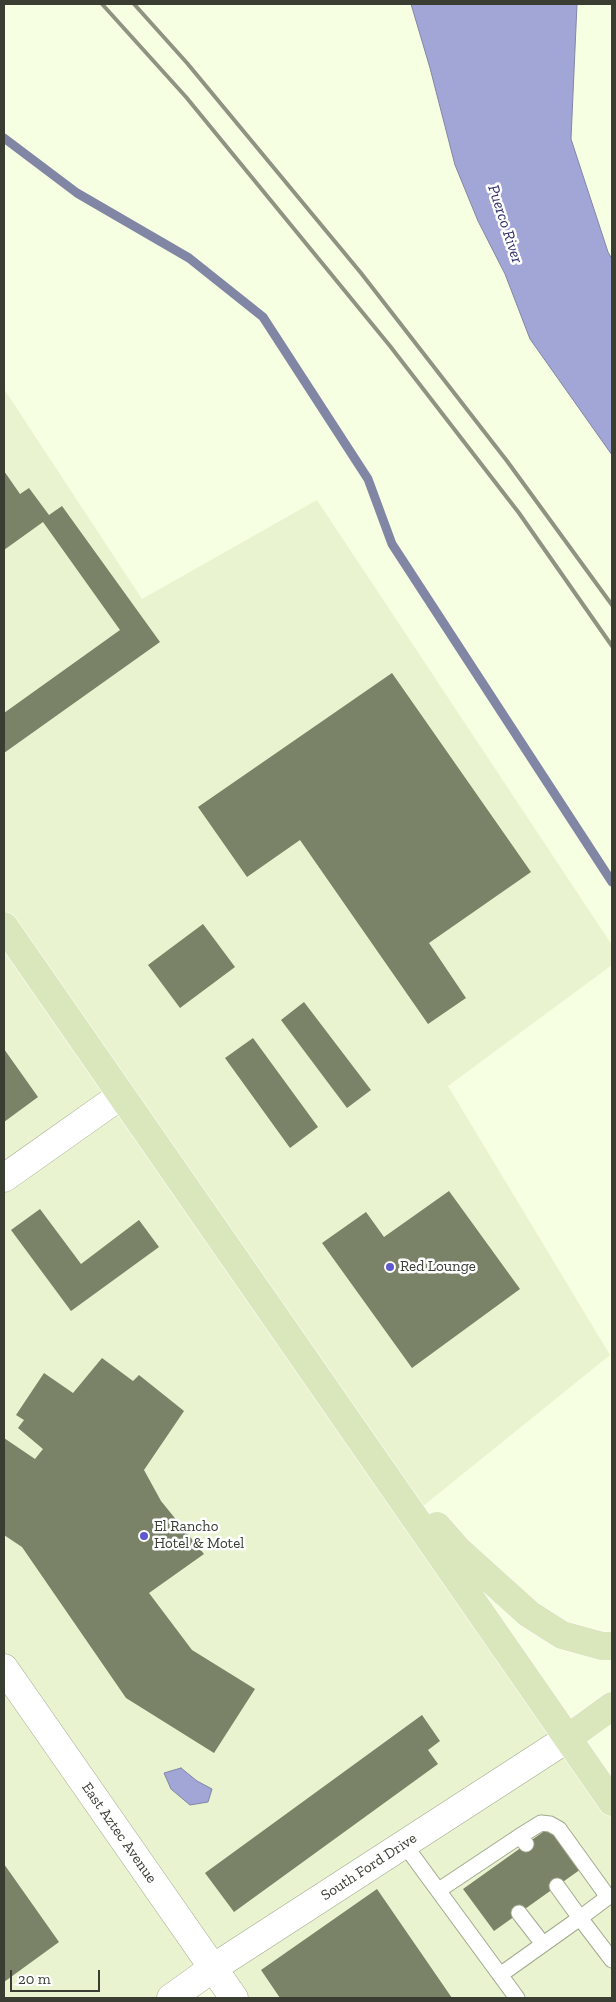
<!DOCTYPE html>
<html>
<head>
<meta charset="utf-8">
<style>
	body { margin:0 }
	#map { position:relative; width:616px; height:2002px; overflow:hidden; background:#f6ffe2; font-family:"Zilla Slab",serif }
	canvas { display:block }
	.frame { position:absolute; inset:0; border:5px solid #393d32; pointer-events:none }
	.scale { position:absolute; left:10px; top:1970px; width:90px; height:22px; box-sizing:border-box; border:2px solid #393d32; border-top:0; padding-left:6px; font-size:15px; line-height:18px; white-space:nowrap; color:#393d32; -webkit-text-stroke:4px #fff; paint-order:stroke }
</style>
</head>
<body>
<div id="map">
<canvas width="616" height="2002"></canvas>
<div class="frame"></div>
<div class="scale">20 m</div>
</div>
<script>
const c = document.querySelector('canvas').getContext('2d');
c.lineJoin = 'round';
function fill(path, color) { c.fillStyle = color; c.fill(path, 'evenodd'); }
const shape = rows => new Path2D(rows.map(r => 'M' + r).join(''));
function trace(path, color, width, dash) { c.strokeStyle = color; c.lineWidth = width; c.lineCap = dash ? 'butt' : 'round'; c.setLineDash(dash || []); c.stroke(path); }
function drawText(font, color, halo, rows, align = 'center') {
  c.font = font + ' "Zilla Slab",serif'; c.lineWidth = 5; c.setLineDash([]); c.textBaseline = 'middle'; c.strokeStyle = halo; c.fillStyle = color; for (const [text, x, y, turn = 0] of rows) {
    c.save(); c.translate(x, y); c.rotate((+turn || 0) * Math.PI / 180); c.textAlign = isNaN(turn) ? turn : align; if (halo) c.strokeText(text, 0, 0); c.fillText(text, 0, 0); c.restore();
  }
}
fill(shape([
	[4,389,142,599,317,500,612,945,612,965,448,1086,610,1355,412,1515,612,1802,612,1998,234,1998,213,1968,171,1998,4,1998]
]), '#e9f3cf');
const water = shape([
	[411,4,577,4,571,139,608,252,612,259,612,455,530,339,505,274,478,221,455,165,430,68,411,4],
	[181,1768,197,1781,212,1789,208,1802,190,1805,171,1789,164,1773,181,1768]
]);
fill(water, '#a2a6d6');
trace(water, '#8286a5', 1);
trace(shape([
	[4,138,77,193,189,258,263,317,368,479,392,544,612,882]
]), '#8286a5', 9);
fill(shape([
	[4,471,20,494,29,488,49,515,62,506,160,642,4,753,4,713,120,630,43,522,4,550],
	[392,673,531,872,429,943,466,998,428,1024,300,840,247,877,198,807],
	[203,924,235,967,180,1008,148,965],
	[304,1002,371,1090,347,1108,281,1020],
	[253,1038,318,1127,290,1148,225,1058],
	[4,1049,38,1097,4,1122],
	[449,1191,520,1289,412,1368,322,1243,366,1212,384,1237],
	[40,1209,81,1264,139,1220,159,1247,71,1311,11,1230],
	[102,1358,133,1381,139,1375,184,1411,144,1470,161,1501,204,1554,149,1593,192,1650,255,1689,214,1753,126,1698,22,1547,4,1535,4,1438,35,1459,43,1449,18,1428,24,1420,16,1415,44,1373,73,1393],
	[422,1715,440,1741,428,1750,438,1764,234,1912,205,1873],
	[550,1827,581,1869,494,1931,463,1889],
	[4,1864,59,1942,4,1982],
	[377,1889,452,1998,280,1998,261,1970]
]), '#7a8268');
const lane = shape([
	[520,1836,541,1823,550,1824,559,1829,608,1897,580,1918,557,1886],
	[404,1844,517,1998],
	[439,1890,520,1836,526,1844],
	[519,1913,543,1944],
	[500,1975,580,1918,612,1960]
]);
const street = shape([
	[4,1178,120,1096]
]);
const secondary = shape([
	[4,1668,234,1998],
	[171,1998,213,1968,568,1738]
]);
const primary = shape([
	[4,926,612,1802],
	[437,1526,458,1550,529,1614,562,1635,602,1646,612,1646],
	[568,1738,612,1706]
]);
trace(lane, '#a2aa8f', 17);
trace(street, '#a2aa8f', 29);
trace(secondary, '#a2aa8f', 29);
trace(primary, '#fff', 29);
trace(lane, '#fff', 15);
trace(street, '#fff', 28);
trace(secondary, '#fff', 28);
trace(primary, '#dae6bb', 28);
trace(shape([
	[102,4,186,97,390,346,519,513,612,646],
	[134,4,187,63,361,273,507,461,612,605]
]), '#8e9481', 4);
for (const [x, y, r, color] of [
	[390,1267,5,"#5e58d1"],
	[144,1536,5,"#5e58d1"]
]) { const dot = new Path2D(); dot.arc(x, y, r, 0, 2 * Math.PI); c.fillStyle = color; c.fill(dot); trace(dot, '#fff', 2); }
drawText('15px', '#393d32', '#fff', [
	["Red Lounge",400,1267],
	["El Rancho",154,1527],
	["Hotel & Motel",154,1544]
], 'left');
drawText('15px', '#393d32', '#fff', [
	["East Aztec Avenue",119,1833,55],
	["South Ford Drive",369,1867,-33]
]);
drawText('italic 16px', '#2f2e68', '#fff', [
	["Puerco River",505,224,72]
]);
</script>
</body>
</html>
